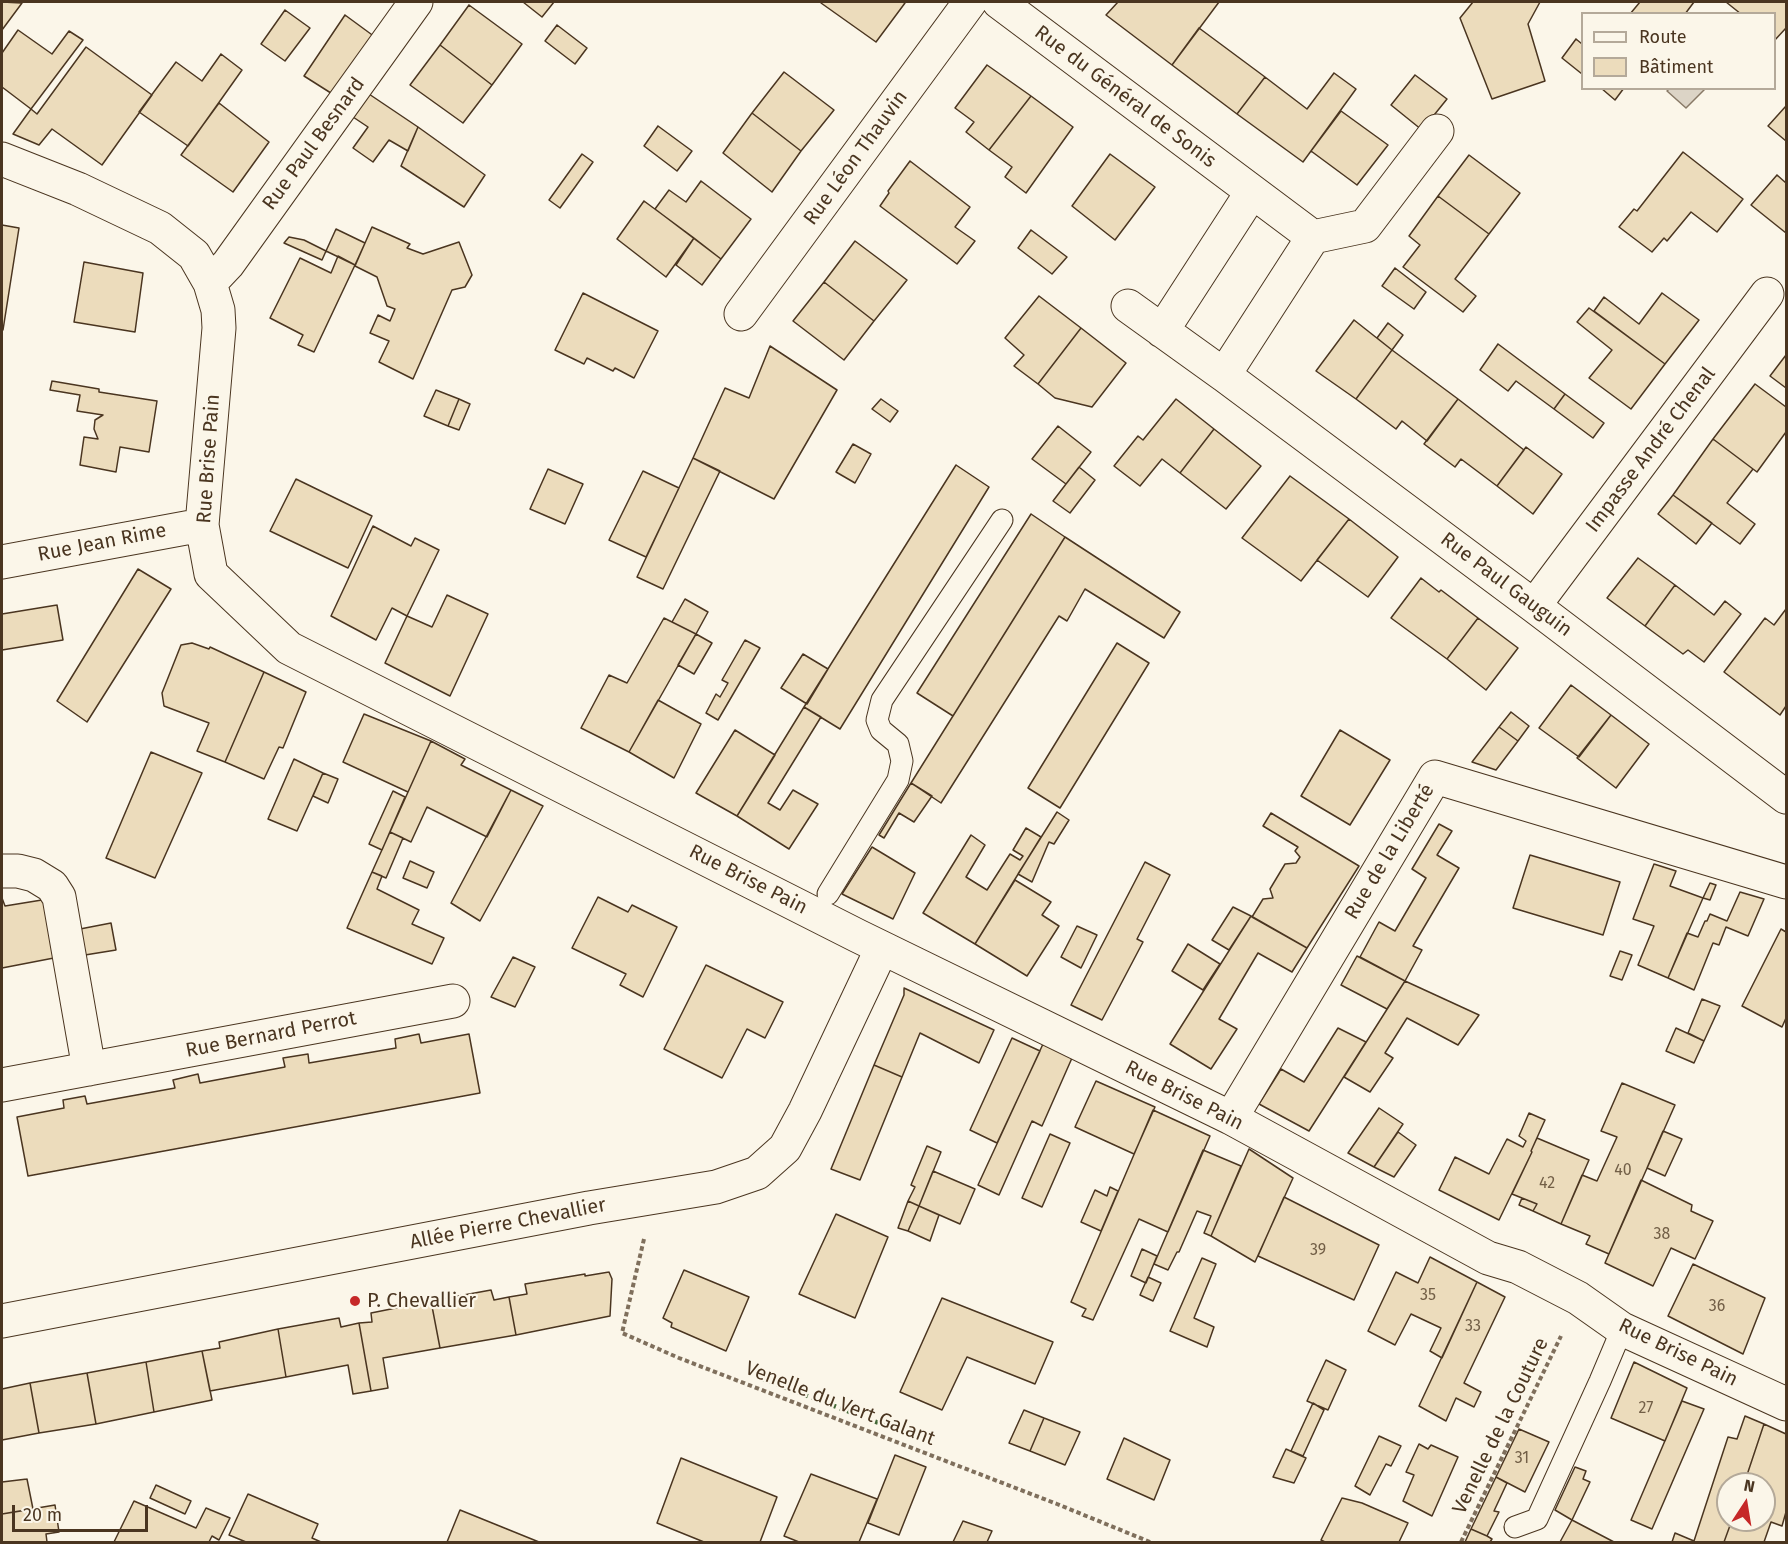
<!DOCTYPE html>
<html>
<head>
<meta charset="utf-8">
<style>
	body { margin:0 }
	#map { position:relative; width:1788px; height:1544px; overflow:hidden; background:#fbf6e9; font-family:"Fira Sans",sans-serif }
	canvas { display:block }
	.frame { position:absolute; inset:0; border:3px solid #4a3520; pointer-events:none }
	.legend { position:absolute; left:1581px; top:12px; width:195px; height:78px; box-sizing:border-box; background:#fbf6e9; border:2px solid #b4a999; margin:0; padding:8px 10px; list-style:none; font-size:18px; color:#4a3520 }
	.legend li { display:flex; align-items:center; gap:12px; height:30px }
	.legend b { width:30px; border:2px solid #b4a999 }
	.north { position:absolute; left:1716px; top:1472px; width:60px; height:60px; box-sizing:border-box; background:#fbf6e9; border:2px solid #b4a999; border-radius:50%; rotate:12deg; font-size:16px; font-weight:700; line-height:24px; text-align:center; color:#4a3520 }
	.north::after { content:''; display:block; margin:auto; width:21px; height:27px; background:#c62828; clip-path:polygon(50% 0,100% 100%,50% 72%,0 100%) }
	.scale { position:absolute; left:12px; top:1505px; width:136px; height:27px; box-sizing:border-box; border:3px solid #4a3520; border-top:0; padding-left:8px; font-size:18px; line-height:21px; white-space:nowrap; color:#4a3520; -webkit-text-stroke:4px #fbf6e9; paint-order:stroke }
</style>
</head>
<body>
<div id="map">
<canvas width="1788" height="1544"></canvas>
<div class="frame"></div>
<ul class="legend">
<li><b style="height:8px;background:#fbf6e9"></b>Route</li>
<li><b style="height:16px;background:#ecdcbc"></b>Bâtiment</li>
</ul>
<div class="north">N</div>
<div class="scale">20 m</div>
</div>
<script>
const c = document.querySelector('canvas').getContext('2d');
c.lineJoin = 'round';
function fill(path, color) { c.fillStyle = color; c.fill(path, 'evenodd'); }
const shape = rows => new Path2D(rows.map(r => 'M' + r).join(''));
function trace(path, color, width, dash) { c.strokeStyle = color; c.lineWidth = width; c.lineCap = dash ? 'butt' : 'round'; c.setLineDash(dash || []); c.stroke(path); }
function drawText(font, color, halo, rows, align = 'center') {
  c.font = font + ' "Fira Sans",sans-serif'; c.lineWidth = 4.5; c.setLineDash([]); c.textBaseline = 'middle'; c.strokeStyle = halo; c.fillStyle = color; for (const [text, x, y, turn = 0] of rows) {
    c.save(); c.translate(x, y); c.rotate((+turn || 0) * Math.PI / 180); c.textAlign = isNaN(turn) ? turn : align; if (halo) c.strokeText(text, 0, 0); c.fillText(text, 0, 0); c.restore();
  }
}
const water = shape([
	[1670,88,1704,88,1705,89,1686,108,1667,91,1670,88]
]);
fill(water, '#dcd4c6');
trace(water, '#887966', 1.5);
const building = shape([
	[2,2,22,3,2,30,2,2],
	[523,2,554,2,542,17,523,2],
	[822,2,903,2,905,3,876,42,821,3,822,2],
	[1118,2,1219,2,1172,65,1106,15,1118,2],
	[1473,2,1540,2,1528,24,1545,81,1492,99,1460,18,1473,2],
	[1640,2,1694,2,1685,14,1630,14,1640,2],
	[1726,2,1786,2,1786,28,1774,41,1774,14,1741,14,1726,2],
	[469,5,522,44,492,85,440,45,469,5],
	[285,10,310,28,285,61,261,44,285,10],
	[345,15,375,37,334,95,304,76,345,15],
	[557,25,587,48,575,64,545,41,557,25],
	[1199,28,1265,77,1237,114,1172,65,1199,28],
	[18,30,52,54,69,31,83,40,31,109,2,87,2,53,18,30],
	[1576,39,1582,44,1582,74,1562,58,1576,39],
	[440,45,492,85,463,123,410,85,440,45],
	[86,47,152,95,102,165,52,129,39,145,13,134,31,109,37,114,86,47],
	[221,54,242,70,188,146,139,112,176,62,202,81,221,54],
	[987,65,1031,96,989,150,966,132,974,122,955,108,987,65],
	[784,72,834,110,801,151,752,113,784,72],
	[1334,73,1356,89,1303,162,1237,114,1265,77,1307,109,1334,73],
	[1415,75,1447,99,1422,130,1391,105,1415,75],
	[1601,88,1624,88,1615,100,1601,88],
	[363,90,418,127,408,151,389,140,373,162,353,148,368,127,347,113,363,90],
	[1031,96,1073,127,1026,193,1005,177,1012,167,989,150,1031,96],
	[219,103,269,142,233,192,181,155,219,103],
	[1786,106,1786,141,1768,126,1786,106],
	[1341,111,1388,145,1357,185,1311,151,1341,111],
	[752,113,801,151,772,192,723,153,752,113],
	[658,126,692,151,677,171,644,146,658,126],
	[418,127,485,175,464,207,401,166,418,127],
	[1683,152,1743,199,1717,232,1691,212,1667,241,1664,238,1652,252,1619,227,1634,209,1637,211,1683,152],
	[582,154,593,162,560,208,549,200,582,154],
	[1110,154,1155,187,1115,240,1072,206,1110,154],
	[1469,155,1520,193,1489,234,1438,196,1469,155],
	[910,161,970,207,955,227,975,241,957,264,880,206,889,193,888,191,910,161],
	[1777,175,1786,183,1786,233,1751,205,1777,175],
	[701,181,751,219,721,259,655,209,669,190,686,202,701,181],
	[1438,196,1489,234,1455,279,1476,296,1463,312,1403,267,1420,245,1409,236,1438,196],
	[644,201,694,238,666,277,617,239,644,201],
	[2,225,19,228,3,330,2,330,2,225],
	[372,227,410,244,407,248,423,254,459,242,472,275,465,287,452,290,413,379,379,362,389,341,370,333,378,315,390,321,395,309,387,306,377,277,355,266,372,227],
	[336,229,365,243,355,265,326,251,336,229],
	[1031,230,1067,257,1052,274,1018,248,1031,230],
	[289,237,304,240,326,251,322,260,284,243,289,237],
	[694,238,721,259,702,285,676,265,694,238],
	[855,241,907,280,874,321,824,282,855,241],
	[338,256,355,265,314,352,298,345,303,335,270,318,300,258,331,273,338,256],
	[84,262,143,273,135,332,74,322,84,262],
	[1395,268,1426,292,1414,309,1382,286,1395,268],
	[824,282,874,321,844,360,793,321,824,282],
	[583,293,658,331,634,378,615,368,613,371,587,358,584,364,555,350,583,293],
	[1662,293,1699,320,1665,364,1594,311,1604,297,1639,324,1662,293],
	[1039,296,1081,328,1038,384,1014,366,1024,355,1005,338,1039,296],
	[1589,308,1665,364,1631,409,1589,378,1612,350,1577,322,1589,308],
	[1354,320,1392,350,1356,399,1316,371,1354,320],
	[1388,323,1403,335,1392,350,1377,338,1388,323],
	[1081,328,1126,363,1092,407,1055,398,1038,384,1081,328],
	[1498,344,1565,394,1554,409,1516,381,1508,391,1480,370,1498,344],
	[770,346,837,390,774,499,693,458,725,388,749,398,770,346],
	[1392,350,1458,399,1427,441,1402,421,1396,429,1356,399,1392,350],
	[1786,355,1786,388,1770,376,1786,355],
	[52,381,99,389,99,392,157,401,149,452,120,447,116,472,80,465,84,437,98,439,94,429,95,420,103,415,77,411,80,395,50,390,52,381],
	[1755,384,1786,407,1786,432,1757,472,1713,439,1755,384],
	[436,390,459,399,448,426,424,416,436,390],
	[1565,394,1604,423,1593,438,1554,409,1565,394],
	[459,399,470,404,459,430,448,426,459,399],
	[881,399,898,411,890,422,872,409,881,399],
	[1176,399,1214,429,1180,473,1162,459,1140,486,1114,466,1138,436,1143,440,1176,399],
	[1458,399,1524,450,1497,486,1461,459,1455,467,1424,444,1458,399],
	[1058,426,1091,452,1066,484,1032,459,1058,426],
	[1214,429,1261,466,1226,509,1180,473,1214,429],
	[1713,439,1753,469,1727,503,1755,524,1740,544,1673,495,1713,439],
	[853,444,871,454,855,483,836,472,853,444],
	[1526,447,1562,474,1533,514,1497,486,1526,447],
	[693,458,720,471,663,589,637,577,693,458],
	[956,465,989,487,840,729,804,707,956,465],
	[1079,467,1095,480,1070,513,1053,501,1079,467],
	[548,469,583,484,565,524,530,509,548,469],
	[643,471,679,488,646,557,609,540,643,471],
	[1290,476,1349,519,1301,581,1242,538,1290,476],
	[296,479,372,516,348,568,270,531,296,479],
	[1673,495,1712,523,1696,544,1658,514,1673,495],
	[1031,514,1065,537,953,716,917,693,1031,514],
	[1349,519,1398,557,1368,597,1317,560,1349,519],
	[373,526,411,546,415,538,439,550,407,616,392,608,376,640,331,616,373,526],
	[1065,537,1180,612,1164,638,1085,589,1067,621,1059,616,941,803,911,783,1065,537],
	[1638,558,1675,585,1645,626,1607,598,1638,558],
	[138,569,171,589,87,722,57,701,138,569],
	[1421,578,1439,592,1441,590,1478,618,1447,659,1391,618,1421,578],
	[1675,585,1714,615,1725,601,1741,614,1704,662,1688,650,1683,654,1645,626,1675,585],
	[447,595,488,614,450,696,385,663,407,616,432,627,447,595],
	[685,599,708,612,696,634,672,622,685,599],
	[57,605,63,640,2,650,2,614,57,605],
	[1786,609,1786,706,1780,715,1724,672,1765,618,1774,625,1786,609],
	[664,618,696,634,629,752,581,728,609,675,627,683,664,618],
	[1478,618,1518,648,1486,690,1447,659,1478,618],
	[696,634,712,643,694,674,678,665,696,634],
	[745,640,760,648,718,720,706,713,716,694,720,697,728,683,722,680,745,640],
	[192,643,209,649,210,647,264,672,225,762,197,751,209,723,164,706,162,693,181,645,192,643],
	[1117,643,1149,663,1060,808,1028,788,1117,643],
	[803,654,828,669,807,704,781,688,803,654],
	[264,672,306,692,283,748,279,747,264,779,225,762,264,672],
	[1571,685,1611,715,1579,757,1539,728,1571,685],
	[658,700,701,724,674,778,629,752,658,700],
	[804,707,821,717,768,803,780,810,793,790,818,804,789,849,737,816,804,707],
	[1511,712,1529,726,1518,741,1499,727,1511,712],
	[364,714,431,741,408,792,343,762,364,714],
	[1611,715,1649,744,1616,788,1577,758,1611,715],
	[1499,727,1518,741,1496,770,1472,762,1499,727],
	[735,730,775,755,737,816,696,793,735,730],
	[1340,730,1390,760,1350,825,1301,796,1340,730],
	[431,741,465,759,461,765,511,790,487,837,427,807,411,842,390,832,431,741],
	[151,752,202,773,155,878,106,858,151,752],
	[294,759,323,773,297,831,268,819,294,759],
	[323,773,338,779,328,803,313,796,323,773],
	[911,783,932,796,914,822,899,813,884,838,879,835,911,783],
	[511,790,543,806,480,921,451,903,511,790],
	[393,791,405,797,382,850,369,844,393,791],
	[1057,812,1069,820,1054,844,1049,842,1032,882,1018,874,1057,812],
	[1271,813,1359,866,1307,948,1252,917,1263,899,1273,898,1270,889,1285,864,1296,863,1300,857,1295,851,1298,847,1263,826,1271,813],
	[1439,824,1452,831,1437,855,1459,868,1413,946,1422,950,1405,981,1360,957,1379,922,1395,931,1426,878,1412,869,1439,824],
	[1026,828,1041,837,975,944,923,913,971,835,985,845,966,877,987,890,1010,854,1020,860,1023,856,1013,850,1026,828],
	[390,832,403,838,386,878,372,872,390,832],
	[872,847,915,873,893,919,842,894,872,847],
	[1530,855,1620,882,1603,935,1513,908,1530,855],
	[410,861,434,872,427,888,403,878,410,861],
	[1145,862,1170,875,1137,939,1143,942,1102,1020,1071,1005,1145,862],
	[1654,864,1676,871,1670,886,1703,898,1668,978,1638,965,1654,926,1633,919,1654,864],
	[372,872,382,876,377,889,419,910,412,924,444,938,432,964,347,928,372,872],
	[1015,880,1051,902,1042,915,1059,926,1027,976,975,944,1015,880],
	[1710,883,1716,885,1710,900,1703,898,1710,883],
	[1740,892,1764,899,1748,936,1726,927,1719,945,1713,943,1694,990,1668,978,1687,933,1698,937,1705,921,1707,921,1710,914,1727,921,1740,892],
	[598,897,628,912,632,905,677,927,643,997,620,985,626,974,572,948,598,897],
	[2,898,5,906,48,899,59,957,2,968,2,898],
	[1233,907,1251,916,1229,950,1212,940,1233,907],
	[1251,916,1307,948,1292,972,1258,953,1219,1019,1237,1029,1211,1069,1170,1044,1251,916],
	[111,923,116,950,85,955,80,929,111,923],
	[1077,926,1097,935,1081,968,1061,957,1077,926],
	[1781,929,1786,932,1786,1018,1782,1027,1742,1006,1781,929],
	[1188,944,1220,964,1203,990,1172,971,1188,944],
	[1620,951,1632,955,1622,980,1610,976,1620,951],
	[1357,956,1405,981,1387,1009,1341,985,1357,956],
	[513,957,535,967,515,1007,491,997,513,957],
	[706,965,783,1002,765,1038,747,1029,722,1078,664,1049,706,965],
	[1405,981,1479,1015,1458,1045,1407,1018,1385,1053,1393,1058,1370,1092,1344,1077,1405,981],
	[904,988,994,1030,979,1063,920,1033,902,1077,874,1065,904,995,904,988],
	[1702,999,1720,1006,1704,1041,1688,1033,1702,999],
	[1338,1028,1366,1042,1309,1131,1259,1104,1281,1069,1304,1082,1338,1028],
	[1676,1028,1704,1041,1694,1063,1666,1051,1676,1028],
	[419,1034,421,1043,469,1034,480,1093,28,1176,17,1117,64,1108,63,1100,85,1096,87,1104,175,1088,173,1080,198,1074,200,1083,285,1067,283,1058,308,1054,309,1063,396,1048,395,1039,419,1034],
	[1012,1038,1040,1051,997,1143,970,1130,1012,1038],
	[1043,1044,1072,1058,1042,1126,1032,1121,999,1195,978,1185,1043,1044],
	[874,1065,902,1077,860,1180,831,1169,874,1065],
	[1096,1081,1155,1107,1134,1154,1075,1127,1096,1081],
	[1622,1083,1675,1105,1609,1254,1586,1244,1590,1236,1561,1224,1582,1175,1597,1181,1617,1137,1601,1131,1622,1083],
	[1379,1108,1403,1124,1374,1167,1348,1153,1379,1108],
	[1153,1110,1210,1136,1168,1232,1139,1219,1093,1320,1082,1316,1086,1309,1071,1302,1153,1110],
	[1529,1113,1545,1120,1531,1151,1532,1152,1499,1220,1439,1190,1455,1157,1489,1174,1507,1139,1523,1147,1526,1141,1519,1136,1529,1113],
	[1663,1131,1682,1139,1665,1176,1647,1168,1663,1131],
	[1398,1132,1416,1145,1394,1177,1374,1167,1398,1132],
	[1050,1134,1070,1143,1042,1207,1022,1198,1050,1134],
	[1537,1138,1589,1160,1561,1224,1533,1211,1537,1204,1512,1194,1532,1152,1531,1151,1537,1138],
	[927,1146,941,1152,919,1206,908,1201,915,1187,911,1185,927,1146],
	[1249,1149,1293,1178,1255,1262,1211,1236,1249,1149],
	[1203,1150,1241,1166,1211,1236,1204,1233,1211,1216,1197,1211,1179,1252,1177,1252,1168,1270,1154,1264,1203,1150],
	[933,1171,975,1189,960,1224,919,1206,933,1171],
	[1641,1180,1692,1205,1691,1211,1713,1221,1695,1259,1671,1248,1653,1286,1605,1263,1641,1180],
	[1110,1187,1118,1191,1101,1231,1081,1222,1095,1190,1107,1196,1110,1187],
	[1284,1197,1379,1245,1354,1300,1258,1256,1284,1197],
	[1522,1198,1537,1204,1533,1211,1519,1205,1522,1198],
	[908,1201,919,1206,908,1231,898,1228,908,1201],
	[919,1206,939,1215,930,1241,908,1231,919,1206],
	[836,1214,888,1237,855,1318,799,1294,836,1214],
	[1142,1249,1157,1256,1146,1283,1131,1276,1142,1249],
	[1430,1257,1477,1282,1442,1358,1430,1351,1441,1328,1411,1314,1395,1345,1368,1331,1396,1272,1418,1283,1430,1257],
	[1202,1258,1216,1264,1194,1318,1214,1327,1207,1347,1170,1331,1202,1258],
	[1693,1264,1765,1298,1743,1354,1668,1316,1693,1264],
	[684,1270,749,1297,726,1351,671,1327,672,1323,663,1318,684,1270],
	[609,1272,612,1279,610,1316,516,1335,509,1297,527,1294,525,1284,585,1274,585,1276,609,1272],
	[1148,1277,1161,1283,1153,1301,1140,1295,1148,1277],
	[1477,1282,1505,1297,1464,1383,1481,1392,1474,1407,1456,1398,1446,1421,1419,1406,1477,1282],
	[491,1290,494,1300,509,1297,516,1335,440,1348,431,1301,491,1290],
	[942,1298,1053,1342,1035,1384,967,1357,942,1410,900,1392,942,1298],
	[431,1301,440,1348,383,1358,388,1388,371,1391,359,1323,372,1322,371,1313,431,1301],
	[339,1318,341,1327,359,1323,371,1391,353,1394,348,1365,286,1377,278,1329,339,1318],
	[278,1329,286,1377,210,1391,202,1351,220,1348,219,1342,278,1329],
	[202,1351,212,1400,154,1412,146,1362,202,1351],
	[1326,1360,1346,1370,1328,1410,1307,1401,1326,1360],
	[146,1362,154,1412,96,1424,87,1373,146,1362],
	[1634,1362,1687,1388,1665,1441,1611,1418,1634,1362],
	[87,1373,96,1424,39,1433,30,1383,87,1373],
	[30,1383,39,1433,2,1440,2,1389,30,1383],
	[1682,1401,1704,1409,1652,1529,1631,1520,1682,1401],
	[1313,1403,1324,1410,1303,1456,1291,1451,1313,1403],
	[1024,1410,1044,1418,1030,1451,1009,1443,1024,1410],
	[1745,1416,1764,1424,1744,1484,1728,1484,1728,1520,1732,1520,1724,1542,1672,1542,1675,1533,1694,1541,1728,1437,1737,1439,1745,1416],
	[1044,1418,1080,1432,1065,1465,1030,1451,1044,1418],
	[1764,1424,1786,1434,1786,1512,1782,1526,1771,1522,1764,1542,1724,1542,1732,1520,1764,1520,1764,1484,1744,1484,1764,1424],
	[1519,1429,1549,1442,1525,1492,1496,1477,1519,1429],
	[1379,1436,1401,1446,1391,1466,1386,1464,1370,1495,1355,1486,1379,1436],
	[1124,1438,1170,1460,1154,1500,1107,1479,1124,1438],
	[1419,1444,1428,1449,1431,1445,1458,1457,1432,1516,1403,1501,1414,1475,1406,1472,1419,1444],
	[1286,1449,1306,1458,1294,1483,1273,1477,1286,1449],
	[895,1455,926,1467,899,1535,868,1523,895,1455],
	[681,1458,777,1497,760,1542,704,1542,657,1523,681,1458],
	[1575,1467,1586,1471,1583,1479,1590,1482,1572,1520,1555,1510,1575,1467],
	[811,1474,877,1499,859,1542,799,1542,784,1536,811,1474],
	[1496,1477,1507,1483,1494,1511,1499,1512,1487,1536,1471,1529,1496,1477],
	[27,1479,33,1509,2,1514,2,1482,27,1479],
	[156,1485,191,1501,185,1514,150,1498,156,1485],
	[248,1494,318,1524,312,1538,321,1542,246,1542,229,1535,248,1494],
	[1342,1498,1362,1503,1408,1523,1399,1542,1325,1542,1321,1540,1342,1498],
	[134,1501,196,1528,206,1508,230,1518,219,1540,212,1536,209,1542,114,1542,134,1501],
	[55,1505,59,1532,46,1534,47,1542,2,1542,2,1514,55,1505],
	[460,1510,539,1542,447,1542,460,1510],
	[1572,1520,1614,1542,1560,1542,1572,1520],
	[963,1521,992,1531,987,1542,953,1542,963,1521],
	[1471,1529,1487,1536,1492,1539,1490,1542,1465,1542,1471,1529]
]);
fill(building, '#ecdcbc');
trace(building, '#4a3520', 1.5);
const lane = shape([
	[828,894,898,780,902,761,898,744,881,730,877,720,882,700,1002,520],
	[1515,1527,1537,1519,1600,1381,1622,1329]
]);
const street = shape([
	[999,2,1313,237,1224,375,1128,306],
	[2,159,78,189,160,228,194,255,210,283,218,310,219,328,202,525,211,574,289,648,858,936,1231,1118,1488,1258,1518,1267,1578,1298,1622,1329,1786,1404],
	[1313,237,1365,226,1437,131],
	[210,283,228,264,416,2],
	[741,314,970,2],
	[1162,331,1252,192],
	[1224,375,1534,606,1786,797],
	[2,562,202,525],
	[1534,606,1767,294],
	[2,871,18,871,34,875,52,886,59,897,89,1069],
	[2,1085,453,1001],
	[1231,1118,1435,777,1786,882],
	[2,1321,589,1208,716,1187,757,1173,785,1148,805,1111,882,948]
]);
trace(lane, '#4a3520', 23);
trace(street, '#4a3520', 35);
trace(shape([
	[644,1239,622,1333,679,1358,1057,1504,1150,1542],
	[1461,1542,1561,1336]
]), '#7f6f5c', 4, [4.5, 3]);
trace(lane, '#fbf6e9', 21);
trace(street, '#fbf6e9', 33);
trace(shape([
	[763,1379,884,1425]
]), '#436837', 4.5, [3, 4.5]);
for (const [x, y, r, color] of [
	[355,1301,6,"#c62828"]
]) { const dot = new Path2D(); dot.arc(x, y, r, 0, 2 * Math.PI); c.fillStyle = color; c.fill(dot); trace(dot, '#fbf6e9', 2); }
drawText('16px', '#725f47', null, [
	["40",1623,1171],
	["42",1547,1184],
	["38",1662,1235],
	["39",1318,1251],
	["35",1428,1296],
	["36",1717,1307],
	["33",1473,1327],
	["27",1646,1409],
	["31",1522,1459]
]);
drawText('20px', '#4a3520', '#fbf6e9', [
	["Rue du Général de Sonis",1125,97,37],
	["Rue Paul Besnard",314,144,-54],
	["Rue Léon Thauvin",856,158,-54],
	["Impasse André Chenal",1651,450,-53],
	["Rue Brise Pain",209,459,-86],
	["Rue Jean Rime",102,543,-11],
	["Rue Paul Gauguin",1506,585,37],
	["Rue de la Liberté",1390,852,-59],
	["Rue Brise Pain",748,880,27],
	["Rue Bernard Perrot",271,1035,-11],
	["Rue Brise Pain",1184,1096,27],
	["Allée Pierre Chevallier",508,1224,-11],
	["Rue Brise Pain",1678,1353,26],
	["Venelle du Vert Galant",840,1404,21],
	["Venelle de la Couture",1501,1426,-64]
]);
drawText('20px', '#4a3520', '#fbf6e9', [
	["P. Chevallier",367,1301]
], 'left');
</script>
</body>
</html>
